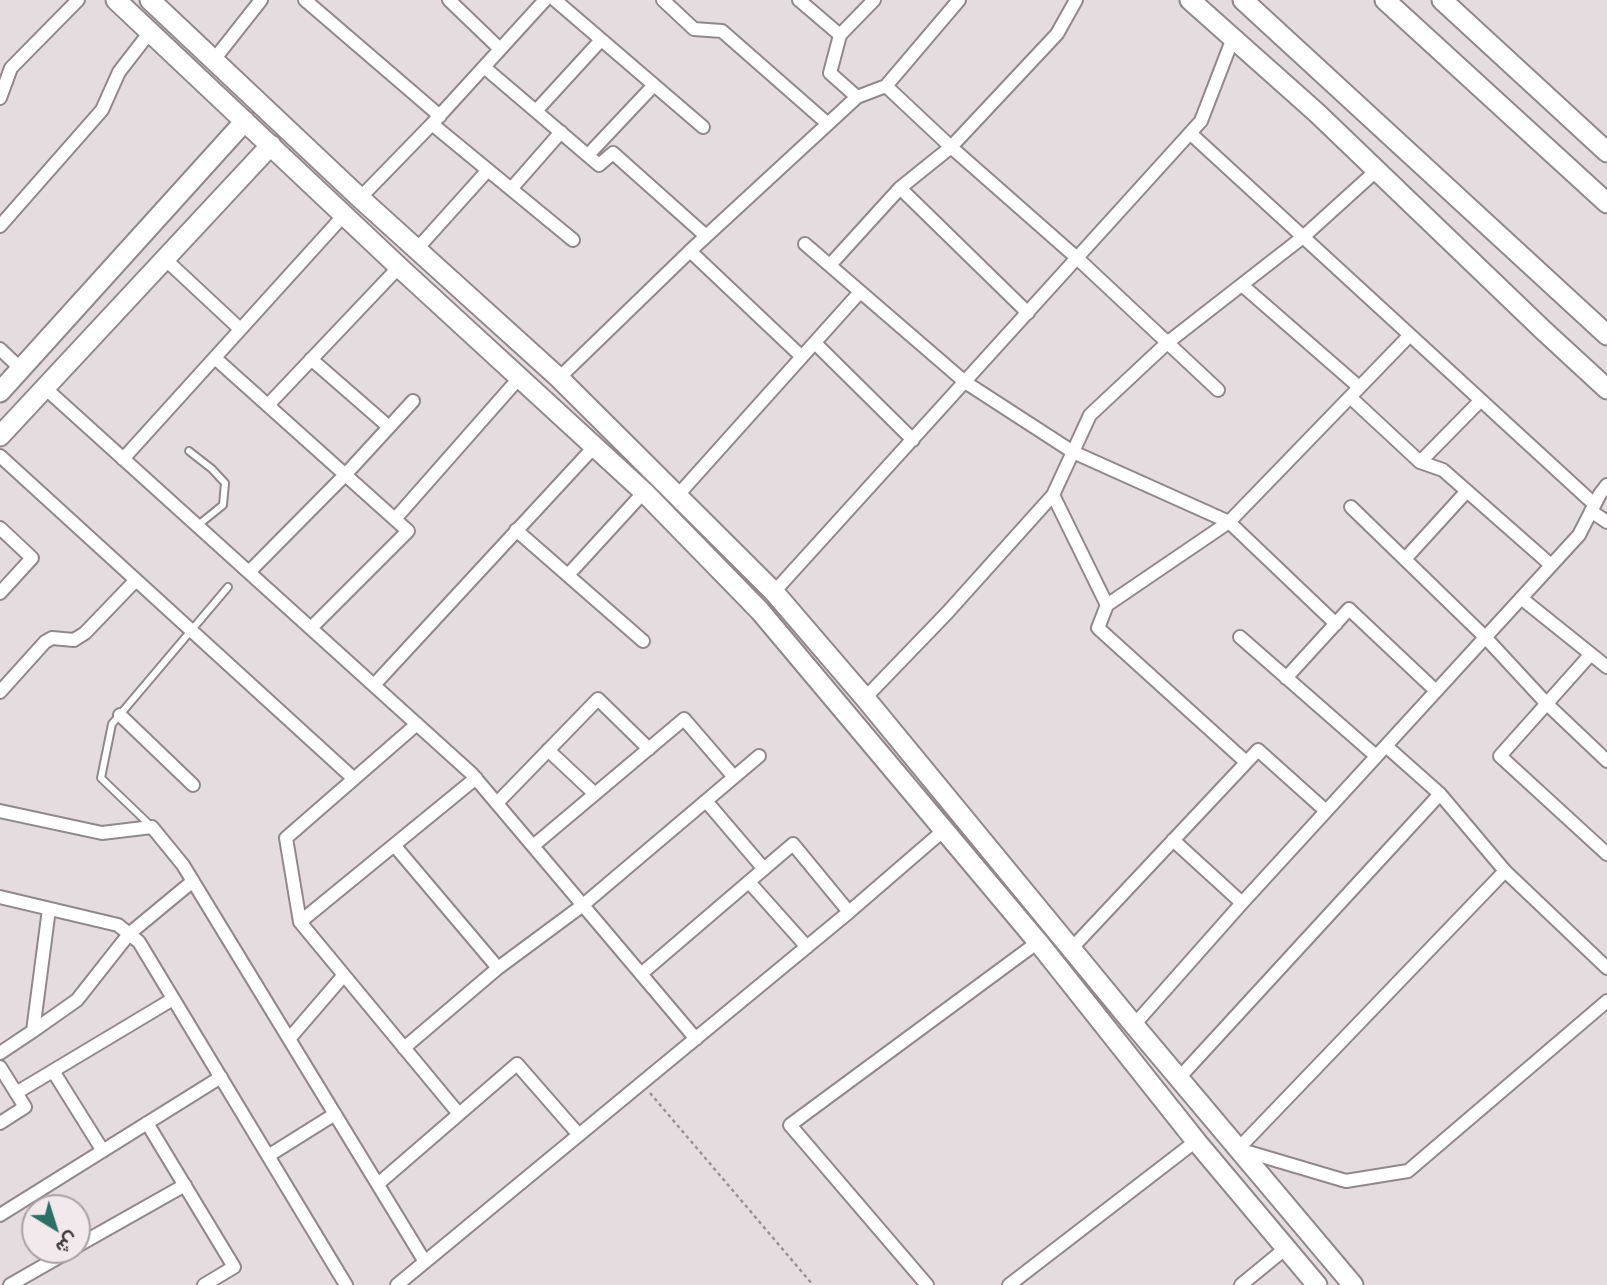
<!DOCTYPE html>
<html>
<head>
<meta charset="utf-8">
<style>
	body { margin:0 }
	#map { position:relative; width:1607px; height:1285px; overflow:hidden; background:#e5dcdf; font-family:"IBM Plex Serif",Vazirmatn,serif }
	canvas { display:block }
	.north { position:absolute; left:21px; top:1194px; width:70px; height:70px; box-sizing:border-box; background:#f2e9ec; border:2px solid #a9a2a4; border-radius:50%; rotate:142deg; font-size:19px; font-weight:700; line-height:28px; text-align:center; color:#3b3739 }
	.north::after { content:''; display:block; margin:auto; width:24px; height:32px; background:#2c7063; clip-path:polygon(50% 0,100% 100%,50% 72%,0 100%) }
</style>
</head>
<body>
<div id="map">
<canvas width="1607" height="1285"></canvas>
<div class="north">ش</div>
</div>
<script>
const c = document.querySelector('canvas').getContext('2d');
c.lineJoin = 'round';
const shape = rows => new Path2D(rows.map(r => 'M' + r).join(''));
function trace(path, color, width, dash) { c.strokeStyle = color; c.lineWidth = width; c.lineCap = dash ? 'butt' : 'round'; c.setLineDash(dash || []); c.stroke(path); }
const lane = shape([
	[189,451,212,469,225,483,223,505,197,526],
	[152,827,101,778,112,724,228,587]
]);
const street = shape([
	[305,0,440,116],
	[449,0,500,49],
	[555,0,703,127],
	[663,0,694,29,722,31,828,124],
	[799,0,840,35],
	[874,0,840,35,830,73,857,97,886,86,951,147,1077,258,1218,390],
	[213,61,261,0],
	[484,67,599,165,613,153,706,236],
	[886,86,959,0],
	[0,98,11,68,78,0],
	[536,111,601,40],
	[432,124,573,240],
	[1190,133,1594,504],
	[588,155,654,85],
	[900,188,1028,313],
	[511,189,561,132],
	[360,198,432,124,545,0],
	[0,226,102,110,119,72,150,32],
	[805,244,965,382,1073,452,1229,522,1336,624],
	[417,249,488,170],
	[690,251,802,357],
	[165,259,240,329],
	[830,265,900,188,951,147,1057,34,1076,0],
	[1242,285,1359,387],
	[815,343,913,440],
	[0,349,21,369],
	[215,358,408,531,311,628],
	[311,359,389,427],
	[559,378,690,251,857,97],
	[45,388,472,774,696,1039],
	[1350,397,1420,462,1443,470,1551,565],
	[268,405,399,267],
	[0,456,353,778],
	[123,459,344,215],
	[1420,462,1481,400],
	[678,495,860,292],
	[1053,495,1107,605],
	[1351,507,1485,637,1547,704,1607,761],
	[1591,511,1607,522],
	[395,519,520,377],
	[0,528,32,558,0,593],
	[516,530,643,641],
	[1405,559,1467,491],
	[249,572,345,475,413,401],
	[568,575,644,492],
	[774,592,1201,121,1233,38],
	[1521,598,1607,667],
	[1240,637,1376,756],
	[1591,654,1500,756,1607,854],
	[1286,678,1349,609,1436,691],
	[374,685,594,447],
	[0,692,45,642,52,638,74,640,85,633,136,580],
	[865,698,947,613,1053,495,1090,415,1167,343,1303,237,1377,170],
	[120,715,193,785],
	[417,724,286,838,300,922,459,1114],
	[1386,746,1440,794,1505,871,1607,968],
	[548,750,595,794],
	[1246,762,1098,628,1107,605,1229,522,1410,335],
	[706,801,764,869],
	[497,803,598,699,649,749],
	[0,811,102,833,152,827,183,865,425,1262],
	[1173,840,1242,903],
	[394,845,498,968],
	[533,846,684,719,734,777],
	[1505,871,1238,1149,1346,1181,1408,1171,1607,1001],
	[749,882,807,947],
	[0,897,118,925,139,942,346,1285],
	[300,922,476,778],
	[1072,948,1258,750,1326,811],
	[641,974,793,844,849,912],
	[1134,1025,1242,903,1579,535,1600,494,1607,485],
	[33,1031,77,1000,129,934,193,881],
	[289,1039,344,975],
	[404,1048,498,968,583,905,759,756],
	[0,1053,33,1031,49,909],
	[0,1067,25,1107,0,1123],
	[53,1071,103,1151],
	[1179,1078,1440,794],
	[16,1093,173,999],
	[147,1123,234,1267,204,1285],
	[268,1156,335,1114],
	[378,1184,517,1064,579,1135],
	[0,1215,221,1077],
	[77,1246,185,1185],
	[10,1285,71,1250],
	[397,1285,849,912,944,830],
	[927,1285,790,1125,1038,942],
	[1009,1285,1196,1141],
	[1241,1285,1286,1248]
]);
const secondary = shape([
	[116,0,399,267,644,492,760,611,1038,942,1196,1141,1317,1285],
	[150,0,360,198,559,378,774,592,865,698,1134,1025,1353,1285],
	[1190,0,1317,113,1543,330,1607,389],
	[1243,0,1607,335],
	[1385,0,1607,203],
	[1442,0,1607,152],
	[0,392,245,121],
	[0,436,271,145]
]);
trace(lane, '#90888b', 10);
trace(street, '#90888b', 16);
trace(secondary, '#90888b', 23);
trace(shape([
	[650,1093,813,1285]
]), '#999295', 2.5, [3.5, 3.5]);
trace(lane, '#fff', 6);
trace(street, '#fff', 12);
trace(secondary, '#fff', 19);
</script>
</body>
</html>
